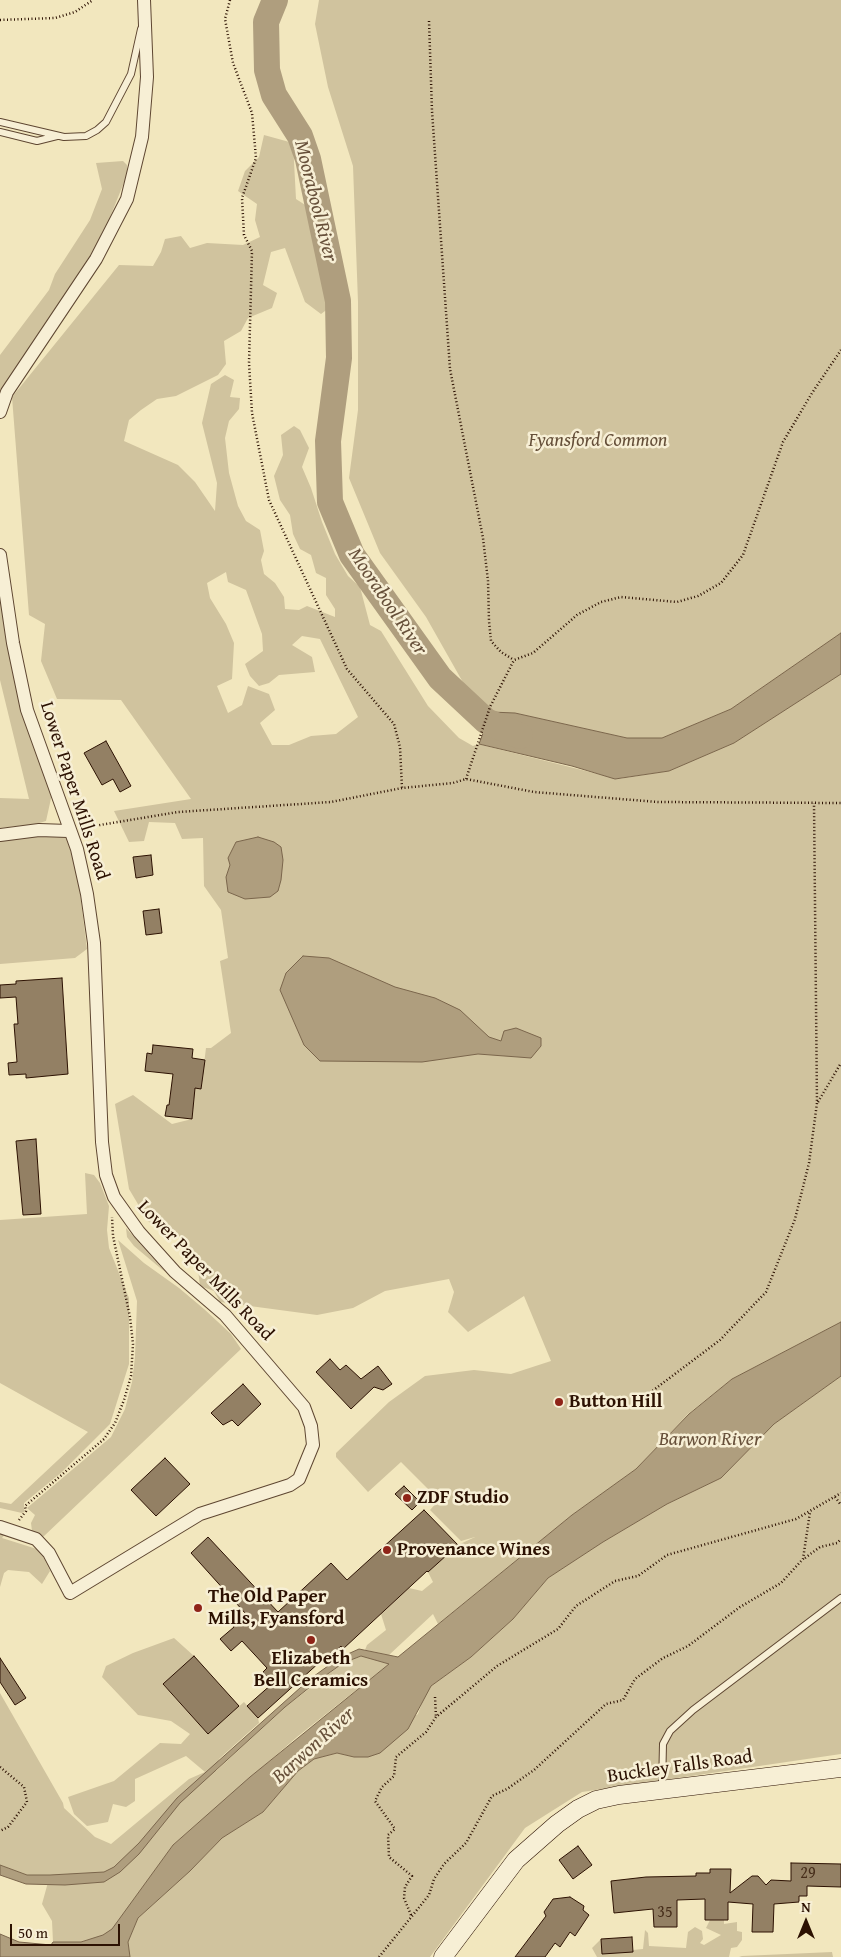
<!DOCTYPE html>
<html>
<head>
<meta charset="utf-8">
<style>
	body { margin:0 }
	#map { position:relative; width:841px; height:1957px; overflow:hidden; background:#f2e7be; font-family:"Gentium Book Plus",serif }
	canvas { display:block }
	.north { position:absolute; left:781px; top:1897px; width:50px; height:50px; -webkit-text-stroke:4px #f7efd5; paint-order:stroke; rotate:0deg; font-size:14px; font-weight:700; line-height:20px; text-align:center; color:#2c1102 }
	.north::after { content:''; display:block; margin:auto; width:18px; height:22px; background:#2c1102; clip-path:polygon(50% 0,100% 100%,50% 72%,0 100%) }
	.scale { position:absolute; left:10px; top:1924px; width:110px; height:22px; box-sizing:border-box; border:2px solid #2c1102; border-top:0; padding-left:6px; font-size:15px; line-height:18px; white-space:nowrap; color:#2c1102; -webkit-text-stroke:4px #f7efd5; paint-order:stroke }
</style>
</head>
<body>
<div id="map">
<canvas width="841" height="1957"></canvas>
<div class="north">N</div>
<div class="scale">50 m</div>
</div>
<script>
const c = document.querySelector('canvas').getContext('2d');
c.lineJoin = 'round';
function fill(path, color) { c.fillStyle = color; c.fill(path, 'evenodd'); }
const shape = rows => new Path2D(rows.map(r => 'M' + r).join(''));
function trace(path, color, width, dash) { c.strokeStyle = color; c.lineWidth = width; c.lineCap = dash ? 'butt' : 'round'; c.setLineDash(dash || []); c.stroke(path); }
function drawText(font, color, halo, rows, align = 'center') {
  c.font = font + ' "Gentium Book Plus",serif'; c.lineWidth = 5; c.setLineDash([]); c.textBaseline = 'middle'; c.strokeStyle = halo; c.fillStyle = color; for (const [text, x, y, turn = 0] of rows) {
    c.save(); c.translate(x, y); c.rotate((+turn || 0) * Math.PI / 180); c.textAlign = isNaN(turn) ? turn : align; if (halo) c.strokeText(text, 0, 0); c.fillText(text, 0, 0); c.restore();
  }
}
fill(shape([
	[319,0,841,0,841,633,731,709,662,738,627,738,515,713,491,712,469,693,426,617,380,553,349,478,358,410,358,302,353,166,328,87,315,24],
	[264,135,293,143,296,199,316,212,333,305,321,314,305,302,285,248,271,252,263,285,277,293,272,308,248,318,241,331,224,341,226,364,218,375,176,396,157,399,141,410,129,420,124,441,178,465,195,482,215,511,217,483,202,423,211,384,225,375,234,380,230,397,240,398,239,409,229,421,225,438,229,473,238,506,246,521,260,530,264,551,261,560,264,574,275,583,284,597,285,609,299,610,307,606,335,617,335,609,326,595,326,578,316,573,311,555,300,549,293,534,290,515,280,500,274,476,283,455,281,435,294,426,300,430,309,448,302,467,311,488,322,522,335,554,348,576,360,587,370,625,381,631,428,706,459,738,473,746,478,744,618,779,669,771,734,743,841,674,841,1322,732,1379,688,1414,636,1469,572,1515,438,1624,433,1614,389,1655,365,1650,367,1645,386,1630,381,1614,409,1588,422,1591,433,1582,428,1572,458,1545,475,1537,461,1541,430,1510,439,1500,401,1462,368,1492,336,1457,336,1453,389,1402,425,1376,474,1370,511,1374,551,1361,524,1296,468,1332,448,1312,454,1292,449,1279,385,1291,353,1308,317,1315,220,1302,214,1291,200,1286,196,1254,177,1234,177,1239,168,1237,148,1221,129,1189,115,1104,133,1095,172,1124,192,1119,194,1097,192,1087,201,1088,206,1048,211,1048,231,1033,220,961,228,958,221,910,204,886,203,838,182,839,175,823,149,822,144,841,129,842,114,811,191,799,121,700,57,699,41,661,45,624,29,615,12,397,119,265,153,266,161,252,165,239,181,236,190,248,207,243,243,245,260,237,255,220,257,204,238,191,245,171,259,157],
	[226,572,228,582,246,590,262,634,263,651,245,664,250,676,259,686,269,683,279,675,315,672,312,657,292,645,302,636,320,639,358,717,336,734,311,736,289,745,272,745,260,723,275,710,269,694,248,686,242,705,228,713,217,686,232,679,234,643,226,624,210,598,207,583],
	[123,161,127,165,127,175,100,242,36,337,0,398,0,355,49,290,55,274,90,220,102,189,96,163],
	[0,558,52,794,46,821,36,824,0,828,0,798,29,799,0,680],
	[64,829,78,877,87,949,75,958,0,964,0,834],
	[85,1173,94,1175,100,1183,109,1206,107,1230,109,1248,129,1298,129,1364,110,1424,62,1472,24,1503,24,1512,22,1513,0,1508,0,1502,11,1504,88,1432,0,1383,0,1220,87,1214],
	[126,1228,165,1272,134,1246,127,1237],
	[118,1240,144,1263,179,1288,204,1309,231,1334,241,1349,43,1537,32,1531,31,1523,35,1515,27,1508,111,1437,125,1409,132,1382,135,1357,137,1301],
	[841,1376,841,1754,582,1792,525,1828,430,1957,130,1957,128,1942,138,1918,190,1871,222,1838,263,1812,298,1771,314,1759,337,1753,354,1757,418,1714,425,1693,431,1686,471,1657,513,1619,548,1578,603,1542,667,1504,721,1478,774,1424],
	[0,1531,5,1534,2,1538,40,1550,50,1571,42,1584,29,1572,8,1570,4,1573,0,1587],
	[174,1638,194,1656,163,1685,208,1734,244,1702,258,1718,259,1723,219,1759,216,1771,285,1707,343,1663,362,1656,389,1664,297,1737,173,1845,110,1933,81,1942,53,1942,52,1921,42,1904,50,1875,27,1875,0,1865,0,1693,63,1803,64,1808,95,1837,111,1844,189,1779,205,1772,186,1756,135,1779,135,1801,126,1807,113,1804,108,1822,87,1826,74,1814,68,1797,114,1781,160,1743,181,1744,190,1734,171,1721,138,1715,102,1677,106,1666,133,1653],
	[710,1920,724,1920,724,1924,737,1922,737,1931,742,1932,742,1940,737,1947,731,1948,729,1957,597,1957,592,1948,601,1939,602,1953,643,1949,645,1930,648,1933,649,1946,686,1948,688,1932,695,1927,702,1931,703,1939,700,1943,704,1945,721,1935,706,1928],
	[832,1952,833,1957,739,1957,742,1956]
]), '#d0c39e');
const water = shape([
	[841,633,841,674,734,743,669,771,615,779,572,766,479,744,491,712,515,713,627,738,662,738,731,709,841,633],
	[258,837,274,842,281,847,283,860,281,880,278,891,270,897,245,899,228,892,226,877,230,865,228,858,236,842,258,837],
	[303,956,329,958,395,987,435,998,460,1010,489,1037,501,1041,504,1031,516,1028,541,1038,541,1046,531,1058,478,1054,422,1062,320,1061,304,1045,280,990,286,973,303,956],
	[841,1322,841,1376,774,1424,721,1478,667,1504,603,1542,548,1578,513,1619,471,1657,431,1686,408,1729,380,1753,368,1757,354,1757,337,1753,314,1759,298,1771,263,1812,222,1838,190,1871,138,1918,128,1942,130,1957,0,1957,0,1934,19,1942,51,1945,53,1942,81,1942,103,1935,112,1929,173,1845,250,1777,389,1664,361,1656,343,1663,315,1683,285,1707,180,1803,139,1854,120,1872,104,1882,65,1885,26,1884,0,1875,0,1865,27,1875,50,1875,104,1872,114,1867,139,1843,177,1798,310,1679,339,1658,359,1649,398,1657,572,1515,636,1469,689,1414,732,1379,841,1322]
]);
fill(water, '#af9e7e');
trace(water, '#7b664c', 1);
trace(shape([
	[275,0,266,22,267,70,274,95,300,136,308,159,338,301,339,358,328,441,330,502,352,555,440,678,486,721,520,736]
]), '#af9e7e', 26);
const building = shape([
	[106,741,131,786,120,792,113,779,102,785,84,753,106,741],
	[151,855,153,875,136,878,133,857,151,855],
	[159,909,162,933,146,935,143,911,159,909],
	[62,978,68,1074,26,1078,26,1074,9,1075,8,1063,17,1062,14,1024,18,1024,16,997,0,998,0,985,16,984,16,981,62,978],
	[153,1045,193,1049,192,1058,205,1060,201,1089,195,1088,192,1119,165,1116,167,1105,169,1105,173,1074,145,1071,147,1053,152,1054,153,1045],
	[36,1139,41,1214,23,1215,16,1141,36,1139],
	[330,1359,340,1370,346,1365,361,1379,378,1366,392,1384,383,1390,374,1387,351,1409,316,1372,330,1359],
	[243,1384,261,1404,238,1426,232,1420,223,1425,211,1413,243,1384],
	[165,1458,190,1484,156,1516,131,1490,165,1458],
	[404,1486,420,1502,412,1510,395,1494,404,1486],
	[424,1510,458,1545,428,1572,427,1571,343,1649,341,1646,323,1663,321,1661,258,1718,247,1706,273,1683,263,1672,267,1668,242,1641,231,1651,220,1639,234,1627,232,1624,245,1613,191,1553,208,1537,278,1612,331,1563,347,1580,424,1510],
	[194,1656,239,1706,208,1734,163,1684,194,1656],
	[0,1658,26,1698,15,1705,0,1682,0,1658],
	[578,1846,592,1865,573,1879,559,1860,578,1846],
	[791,1863,841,1864,841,1887,807,1886,807,1896,799,1896,799,1902,774,1904,773,1932,752,1932,753,1904,728,1902,728,1920,705,1920,705,1899,677,1900,677,1927,654,1927,653,1909,614,1913,611,1881,646,1877,696,1876,696,1873,710,1873,710,1869,731,1869,730,1893,752,1876,758,1876,766,1885,771,1880,791,1881,791,1863],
	[570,1897,584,1906,583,1910,589,1915,575,1936,570,1932,560,1947,555,1943,545,1957,515,1957,546,1916,544,1912,553,1899,570,1897],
	[632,1937,633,1952,602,1954,601,1939,632,1937]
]);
fill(building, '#938064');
trace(building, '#2c1102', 1);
const lane = shape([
	[0,122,64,137,86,136,97,130,106,122,131,74,141,29],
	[0,132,37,141,57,136],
	[662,1788,663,1744,670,1731,693,1710,841,1598]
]);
const street = shape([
	[0,412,7,392,96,259,127,199,142,137,147,77,144,0],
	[0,555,13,643,27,710,77,849,87,894,94,943,102,1142,106,1175,114,1197,139,1232,175,1272,225,1315,304,1407,311,1426,313,1445,299,1479,290,1485,200,1514,70,1593,49,1553,36,1539,0,1527],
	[0,835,39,830,68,831]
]);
const secondary = shape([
	[443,1957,516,1860,557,1824,578,1809,596,1800,619,1795,841,1768]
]);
trace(lane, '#5e4631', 8);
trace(street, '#5e4631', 14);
trace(secondary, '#2c1102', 19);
trace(shape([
	[230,0,225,19,233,63,252,113,256,158,242,198,244,235,252,251,249,363,252,413,269,500,347,669,394,724,400,747,402,788],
	[0,20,55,18,75,12,93,0],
	[429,21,432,111,450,369,483,538,488,581,489,621,491,641,501,652,514,660],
	[466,779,490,707,514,660,533,653,577,615,601,602,621,597,677,602,698,596,721,583,743,555,783,442,812,393,841,350],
	[82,828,178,812,331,802,402,788,453,783,466,779,534,792,658,802,841,803],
	[818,1102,841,1063],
	[647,1395,720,1340,766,1292,795,1219,809,1163,817,1103,814,803],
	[835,1497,841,1505],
	[19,1520,26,1511,25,1506,104,1439,115,1423,124,1400,131,1376,133,1344,130,1317,113,1236,112,1217],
	[805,1558,820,1547,837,1543,841,1539],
	[435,1697,436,1717],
	[0,1767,24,1787,27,1802,8,1827,0,1831],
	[411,1915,404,1898,405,1887,412,1876,389,1857,388,1835,395,1829,375,1801,382,1787,394,1776,396,1757,426,1732,436,1717,497,1666,558,1629,576,1606,615,1581,638,1576,667,1555,796,1519,841,1493],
	[379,1957,429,1895,434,1879,444,1864,466,1843,492,1796,507,1789,534,1770,606,1704,623,1700,635,1679,663,1658,688,1646,740,1607,781,1583,803,1559,810,1512]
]), '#2c1102', 2.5, [1, 2.5]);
trace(lane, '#f7efd5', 6);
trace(street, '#f7efd5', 12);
trace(secondary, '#f7efd5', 18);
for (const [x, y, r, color] of [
	[559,1402,5,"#8f2418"],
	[407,1498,5,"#8f2418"],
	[387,1550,5,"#8f2418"],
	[198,1608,5,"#8f2418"],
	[311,1640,5,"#8f2418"]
]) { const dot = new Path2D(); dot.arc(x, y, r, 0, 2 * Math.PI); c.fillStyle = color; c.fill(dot); trace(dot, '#f7efd5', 2); }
drawText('16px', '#462d1a', null, [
	["29",808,1874],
	["35",665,1913]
]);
drawText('italic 19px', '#654f39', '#f7efd5', [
	["Fyansford Common",598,441]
]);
drawText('19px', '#2c1102', '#f7efd5', [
	["Lower Paper Mills Road",74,791,72],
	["Lower Paper Mills Road",205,1271,46],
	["Buckley Falls Road",680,1767,-8]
]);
drawText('bold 19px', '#2c1102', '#f7efd5', [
	["Button Hill",569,1402],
	["ZDF Studio",417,1498],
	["Provenance Wines",397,1550],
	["The Old Paper",208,1597],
	["Mills, Fyansford",208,1619],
	["Elizabeth",311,1659,"center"],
	["Bell Ceramics",311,1681,"center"]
], 'left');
drawText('italic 20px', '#67503a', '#f7efd5', [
	["Moorabool River",315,201,76],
	["Moorabool River",387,602,56],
	["Barwon River",710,1440],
	["Barwon River",314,1746,-42]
]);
</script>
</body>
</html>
